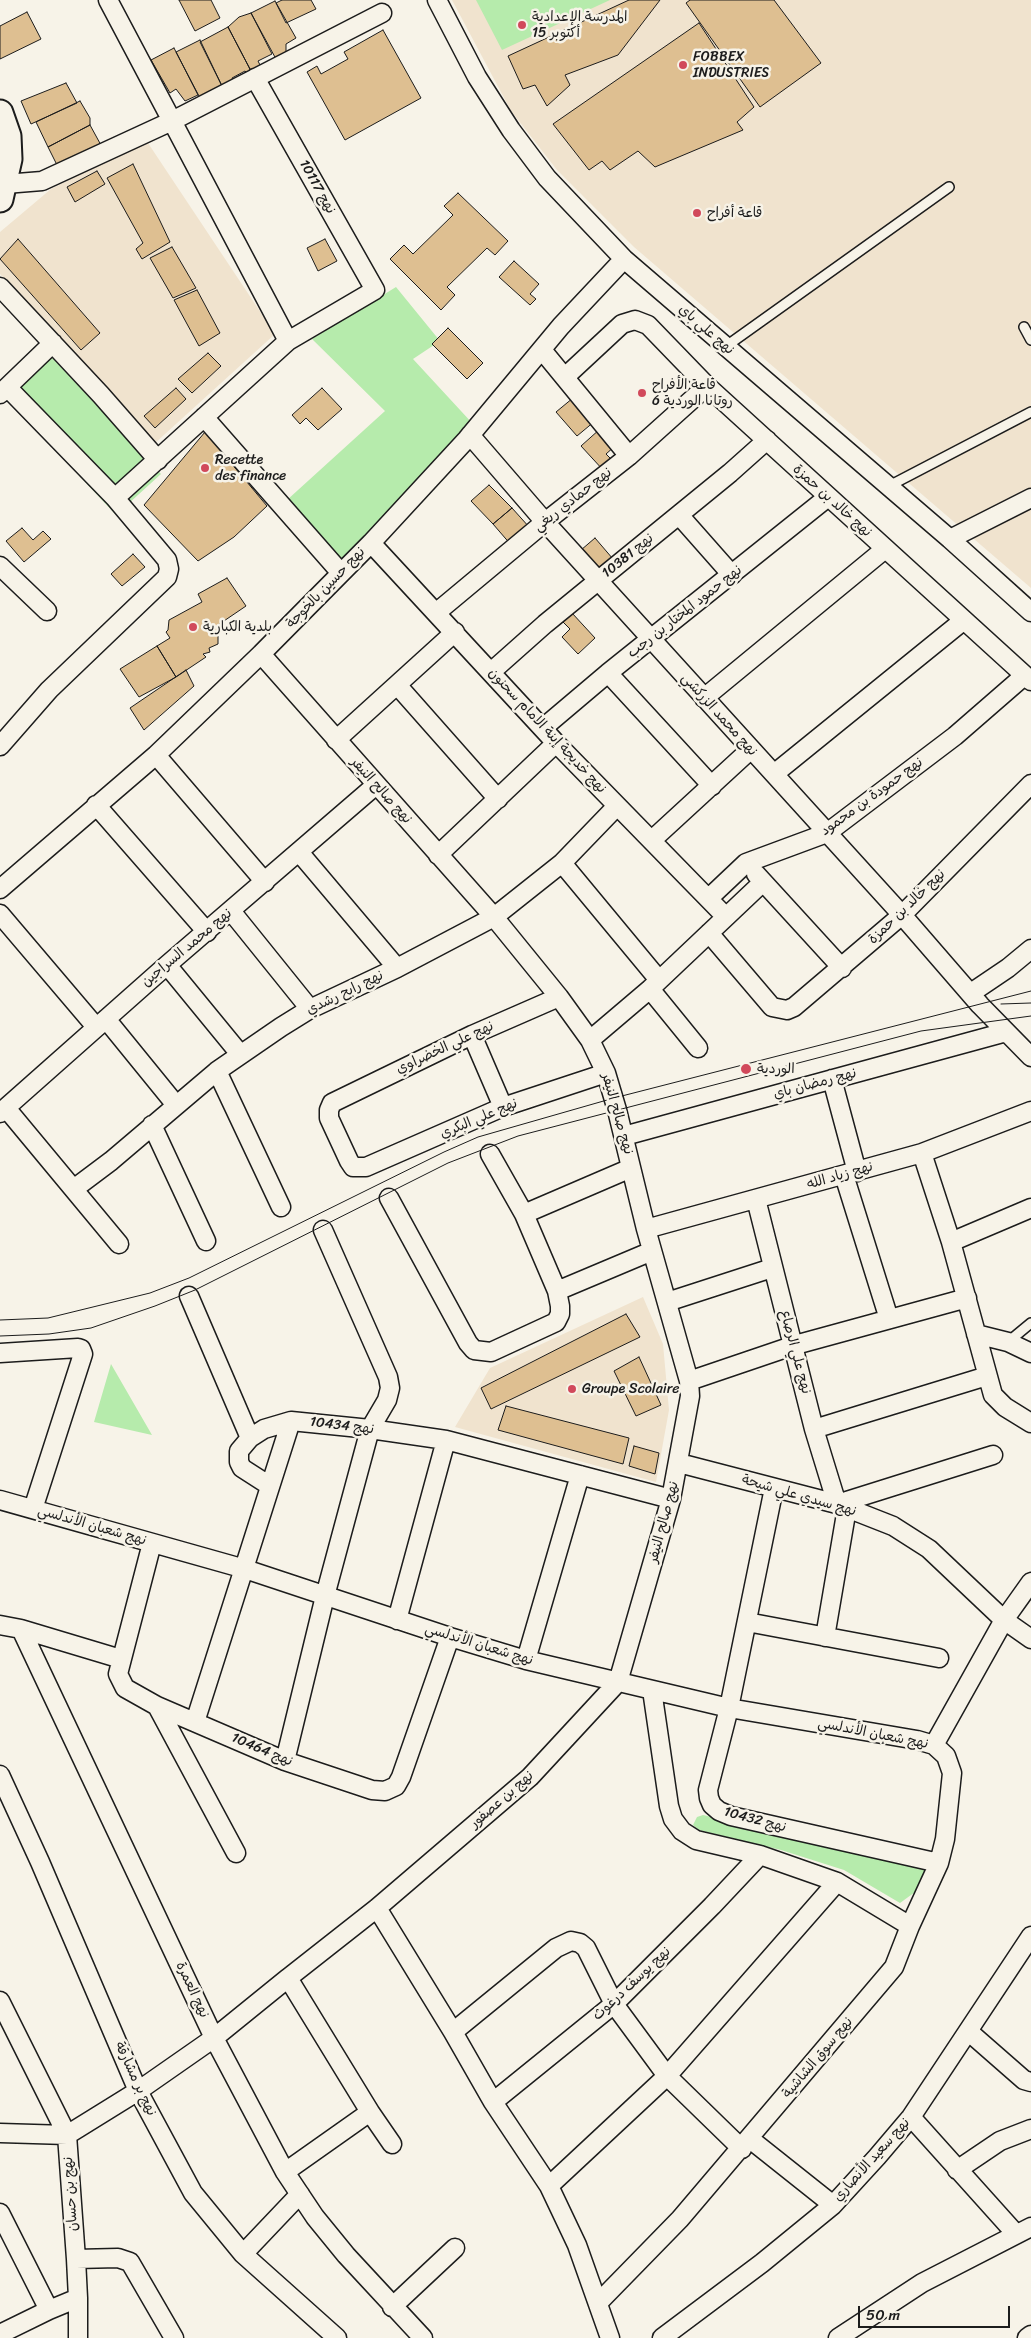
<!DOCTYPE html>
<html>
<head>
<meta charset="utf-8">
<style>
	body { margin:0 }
	#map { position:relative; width:1031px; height:2338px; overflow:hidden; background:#f7f3e8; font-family:Sriracha,sans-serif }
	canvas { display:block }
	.scale { position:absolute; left:858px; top:2306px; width:152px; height:22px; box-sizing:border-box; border:2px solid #1c1c1c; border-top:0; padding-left:6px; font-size:15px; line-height:18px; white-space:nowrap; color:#1c1c1c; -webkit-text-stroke:4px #f7f3e8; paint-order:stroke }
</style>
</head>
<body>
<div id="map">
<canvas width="1031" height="2338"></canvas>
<div class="scale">50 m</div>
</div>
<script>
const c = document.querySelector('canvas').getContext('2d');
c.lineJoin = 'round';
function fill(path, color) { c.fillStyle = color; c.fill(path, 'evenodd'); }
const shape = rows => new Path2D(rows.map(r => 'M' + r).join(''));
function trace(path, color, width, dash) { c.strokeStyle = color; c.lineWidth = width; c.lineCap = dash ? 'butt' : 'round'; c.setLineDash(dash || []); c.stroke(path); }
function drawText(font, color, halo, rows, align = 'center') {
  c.font = font + ' Sriracha,"Playpen Sans Arabic",sans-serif'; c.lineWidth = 5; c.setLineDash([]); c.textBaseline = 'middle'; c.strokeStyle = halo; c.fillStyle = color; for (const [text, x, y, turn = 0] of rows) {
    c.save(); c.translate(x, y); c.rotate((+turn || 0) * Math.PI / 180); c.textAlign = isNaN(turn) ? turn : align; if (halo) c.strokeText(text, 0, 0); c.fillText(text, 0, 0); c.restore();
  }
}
fill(shape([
	[452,0,1031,0,1031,588,634,247,557,170,511,111],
	[146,140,275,334,154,444,0,274,0,232,51,189],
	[643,1297,663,1344,669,1410,656,1482,455,1427,490,1368]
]), '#f0e3ce');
fill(shape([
	[476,0,610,0,502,50],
	[396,287,440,341,413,359,473,424,331,574,276,510,385,411,312,339],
	[43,348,161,474,116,515,0,391],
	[111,1364,152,1435,94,1422],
	[703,1815,931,1867,922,1887,900,1903,844,1870,781,1850,699,1830,693,1825,697,1817]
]), '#b6ebac');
const building = shape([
	[179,0,211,0,220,18,195,31,179,0],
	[282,0,311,0,316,9,286,23,276,3,282,0],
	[629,0,660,0,618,55,565,75,570,85,547,106,535,85,523,89,508,56,629,0],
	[690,0,774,0,821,63,760,107,686,3,690,0],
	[275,1,296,38,286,44,286,52,276,59,251,13,275,1],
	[27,12,41,39,0,59,0,26,27,12],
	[251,13,272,54,258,61,261,67,251,71,228,27,239,17,251,13],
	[699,23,754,107,737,122,743,130,655,167,638,151,610,170,602,161,589,170,553,124,699,23],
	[228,27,251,71,247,73,245,71,232,78,233,80,222,86,200,42,228,27],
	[383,30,421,98,345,140,307,72,317,66,321,74,348,59,344,52,383,30],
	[200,40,222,86,200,98,176,52,200,40],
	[174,48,198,95,185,101,176,89,170,93,151,60,174,48],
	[66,83,77,103,31,124,21,101,66,83],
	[80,101,90,118,90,125,48,147,36,122,80,101],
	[90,125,102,147,59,169,48,147,90,125],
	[133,164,170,242,142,259,136,249,143,243,107,178,133,164],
	[97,171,105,184,75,202,67,187,97,171],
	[458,193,508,241,495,255,487,248,447,287,455,295,441,310,390,259,404,245,413,254,453,215,444,206,458,193],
	[18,239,100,333,81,350,0,259,18,239],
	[325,239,337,261,318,271,307,248,325,239],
	[172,247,196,288,173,298,150,258,172,247],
	[514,261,539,284,530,294,536,299,530,305,499,277,514,261],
	[197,290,220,333,199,346,174,300,197,290],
	[448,328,483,363,467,379,432,344,448,328],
	[208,353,221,366,192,393,178,379,208,353],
	[176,388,186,399,155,428,144,416,176,388],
	[322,388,342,409,318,430,306,418,300,424,292,415,322,388],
	[573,398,595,421,577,436,556,412,573,398],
	[600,429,615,446,606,454,614,462,604,471,581,446,600,429],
	[205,432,267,506,234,537,198,561,144,505,205,432],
	[489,485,512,508,493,524,471,501,489,485],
	[512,508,530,528,512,546,493,524,512,508],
	[22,528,33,540,43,531,51,539,24,562,6,541,22,528],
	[595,538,613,559,600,570,581,550,595,538],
	[133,554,145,567,122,586,111,574,133,554],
	[227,578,246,606,218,625,218,644,209,648,210,652,203,654,206,657,176,677,157,646,170,638,166,632,168,630,169,620,202,602,198,594,227,578],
	[572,613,595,638,578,654,562,637,570,629,563,622,572,613],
	[157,646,176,677,139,697,120,669,157,646],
	[186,670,194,686,144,730,130,708,186,670],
	[626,1314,640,1337,491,1409,481,1388,626,1314],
	[639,1357,661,1405,636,1416,614,1371,639,1357],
	[506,1406,629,1438,623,1464,498,1430,506,1406],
	[634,1446,659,1453,655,1474,629,1466,634,1446]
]);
fill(building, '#debf91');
trace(building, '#1c1c1c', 1);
const lane = shape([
	[1024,327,1031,340],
	[725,347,949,187],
	[889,486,1031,412],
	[1008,1342,1031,1323]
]);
const street = shape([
	[108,0,172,121,382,13],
	[437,0,477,77,511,130,547,178,624,259,950,539,1031,612],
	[5,184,42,181,172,121,288,341,375,290,255,78],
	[0,287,101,395,158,460],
	[542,350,629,456],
	[565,377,622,324,635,320,648,325,707,386,1031,681],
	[0,394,53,343],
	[204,417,341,573],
	[470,435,545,522,902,915,980,1005,1031,1057],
	[115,498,288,341],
	[679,515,732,575],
	[950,539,1031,498],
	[371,543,556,743,726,917],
	[0,566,47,611],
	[437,612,545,522,629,456,707,386],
	[261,654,494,917,559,997,590,1040,606,1073,617,1110,646,1229,689,1381,690,1396,671,1499,618,1682,530,1777,377,1908,288,1978],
	[491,672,545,624,730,473,767,440],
	[608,673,712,786],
	[398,686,498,799],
	[704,698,885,549],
	[543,728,608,673,828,497],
	[336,740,455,632],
	[0,746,49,690,167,577,169,569,167,560,115,498,8,388],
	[156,755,265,882],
	[774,774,964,620],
	[96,805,207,932],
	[652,840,751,749],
	[299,852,397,968],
	[438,855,556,743],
	[562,863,659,980],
	[756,874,842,968],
	[0,889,156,755,261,654,371,543,467,439,561,326,624,259],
	[709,898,746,863,827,833,955,736,1024,676],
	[231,911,310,1009],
	[0,914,96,1027],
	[709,933,772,1007,787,1010,794,1007,902,915,1031,784],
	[167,965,240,1054],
	[650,989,698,1048],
	[971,993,1008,968,1031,949],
	[559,997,472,1035,332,1103,329,1110,329,1118,349,1161,353,1167,366,1167,503,1107,606,1073],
	[106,1019,176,1105],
	[472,1035,503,1107],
	[590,1040,650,989,763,882],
	[217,1071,281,1207],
	[832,1079,857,1172],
	[6,1108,119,1244],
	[0,1113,167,965,376,785],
	[152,1125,206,1241],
	[624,1136,1006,1032],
	[922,1153,951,1242,993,1395,1005,1407,1031,1423],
	[490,1154,524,1214,557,1291,652,1251],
	[844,1175,889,1319],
	[75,1188,111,1161,217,1071,281,1027,310,1009,397,968,494,917,562,863,617,806],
	[389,1198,468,1343,474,1350,491,1352,556,1322,560,1314,560,1306,557,1291],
	[756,1199,814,1429,837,1504,993,1455],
	[524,1214,631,1168],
	[646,1229,922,1153,1031,1111],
	[951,1242,1031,1208],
	[189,1296,250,1438],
	[667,1302,772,1268],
	[976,1334,1008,1342,1031,1353],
	[0,1353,78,1348,81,1349,83,1354,33,1509],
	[689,1381,795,1345,967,1298],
	[814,1429,987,1376],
	[679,1463,837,1504,893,1526,929,1549,1004,1620,1031,1639],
	[270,1486,242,1468,239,1462,239,1451,250,1438,264,1429,291,1421],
	[0,1500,245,1569,450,1637,526,1660,729,1708,917,1740,934,1745,946,1756,952,1773,945,1839,939,1863,731,1816,719,1811,712,1805,709,1798,708,1790,729,1708,774,1488],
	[152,1543,118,1674,125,1688,157,1706,285,1761,372,1790,385,1791,396,1786,401,1777,450,1637],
	[397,1620,446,1440],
	[747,1622,939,1658],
	[0,1625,21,1629,214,2038,285,2172,315,2217,346,2255,423,2338],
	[21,1629,121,1659],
	[825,1637,847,1508],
	[526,1660,580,1475],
	[157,1706,236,1853],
	[195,1722,291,1421,370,1429,446,1440,671,1499],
	[934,1745,1004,1620,1031,1582],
	[285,1761,325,1596,370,1429,387,1400,390,1388,388,1377,323,1230],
	[0,1775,40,1862,138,2091,193,2193,243,2254,337,2338],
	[377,1908,453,2032,493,2102,549,2186,577,2245,610,2338],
	[910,1926,939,1863],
	[0,2001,67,2135,76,2259,118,2258,130,2262,174,2338],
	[968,2031,1024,2080,1031,2082],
	[453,2032,556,1948,571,1941,580,1943,586,1948,614,2004,667,2076,742,2149],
	[493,2102,614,2004,712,1906,760,1855],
	[911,2117,1016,2234],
	[0,2133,67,2135,138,2091,214,2038,288,1978,370,2112],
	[750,2139,833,2205],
	[957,2170,1000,2141,1031,2129],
	[285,2172,370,2112,392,2144],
	[549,2186,667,2076,837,1882],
	[0,2213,49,2310,78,2298,78,2338],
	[243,2254,300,2194],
	[76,2259,78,2298],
	[598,2303,680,2219,894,1967,910,1926,837,1882,760,1855,696,1840,682,1831,673,1819,669,1806,652,1690],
	[392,2307,455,2248],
	[0,2334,49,2310],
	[662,2338,762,2263,833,2205,877,2157,911,2117,1031,1936],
	[838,2338,922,2283,1031,2227],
	[1027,2338,1031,2335]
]);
const secondary = shape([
	[0,113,8,136,9,159,0,199]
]);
trace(lane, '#1c1c1c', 12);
trace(street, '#1c1c1c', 21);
trace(secondary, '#1c1c1c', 29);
trace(lane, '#f7f3e8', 9);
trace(street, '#f7f3e8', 18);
trace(secondary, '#f7f3e8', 25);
trace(shape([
	[1001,1004,1031,1003],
	[0,1320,48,1318,150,1293,189,1278,444,1152,478,1137,614,1098,1031,991],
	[0,1336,49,1334,91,1328,155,1306,195,1290,448,1163,518,1136,921,1031,1031,1016]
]), '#1c1c1c', 1);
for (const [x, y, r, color] of [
	[522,25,5,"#d1495b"],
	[683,65,5,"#d1495b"],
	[697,213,5,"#d1495b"],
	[642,393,5,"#d1495b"],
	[205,468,5,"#d1495b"],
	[193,627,5,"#d1495b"],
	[746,1069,6,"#d1495b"],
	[572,1389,5,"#d1495b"]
]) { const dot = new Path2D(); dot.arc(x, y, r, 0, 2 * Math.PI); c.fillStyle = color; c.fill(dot); trace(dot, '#f7f3e8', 2); }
drawText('14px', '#1c1c1c', '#f7f3e8', [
	["المدرسة الإعدادية",532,17],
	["15 أكتوبر",532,33],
	["FOBBEX",693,57],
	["INDUSTRIES",693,73],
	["قاعة أفراح",707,213],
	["قاعة الأفراح",652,385],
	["روتانا الوردية 6",652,401],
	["Recette",215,460],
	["des finance",215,476],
	["بلدية الكبارية",203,627],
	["الوردية",757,1069],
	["Groupe Scolaire",582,1389]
], 'left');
drawText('14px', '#1c1c1c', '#f7f3e8', [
	["نهج 10117",317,187,61],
	["نهج علي باي",706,330,41],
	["نهج حمادي ريغي",573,500,-38],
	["نهج خالد بن حمزة",832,501,42],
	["نهج 10381",628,556,-39],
	["نهج حسين بالخوجة",326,588,-46],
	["نهج حمود المختار بن رجب",685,612,-38],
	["نهج محمد الزركشي",719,715,48],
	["نهج خديجة إبنة الامام سحنون",547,731,47],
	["نهج صالح النيفر",381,791,48],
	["نهج حمودة بن محمود",872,797,-36],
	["نهج خالد بن حمزة",907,907,-44],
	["نهج محمد السراجين",187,948,-40],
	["نهج رابح رشدي",345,993,-26],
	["نهج علي الخضراوي",445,1048,-25],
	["نهج رمضان باي",815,1084,-15],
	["نهج صالح النيفر",617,1114,74],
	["نهج علي البكري",479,1119,-23],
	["نهج زياد الله",840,1176,-16],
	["نهج علي الرصاع",795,1352,75],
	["نهج 10434",342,1426,7],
	["نهج سيدي علي شيحة",799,1496,16],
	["نهج صالح النيفر",664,1522,-75],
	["نهج شعبان الأندلسي",92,1526,16],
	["نهج شعبان الأندلسي",479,1645,17],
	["نهج شعبان الأندلسي",873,1734,11],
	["نهج 10464",262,1750,23],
	["نهج بن عصفور",502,1800,-41],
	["نهج 10432",755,1820,15],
	["نهج يوسف درغوث",632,1984,-43],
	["نهج العمرة",192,1990,65],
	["نهج سوق الشاشية",818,2058,-50],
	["نهج بر مشارقة",135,2079,65],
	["نهج سعيد الأنصاري",872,2160,-48],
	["نهج بن حسان",71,2194,-94]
]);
</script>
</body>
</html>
